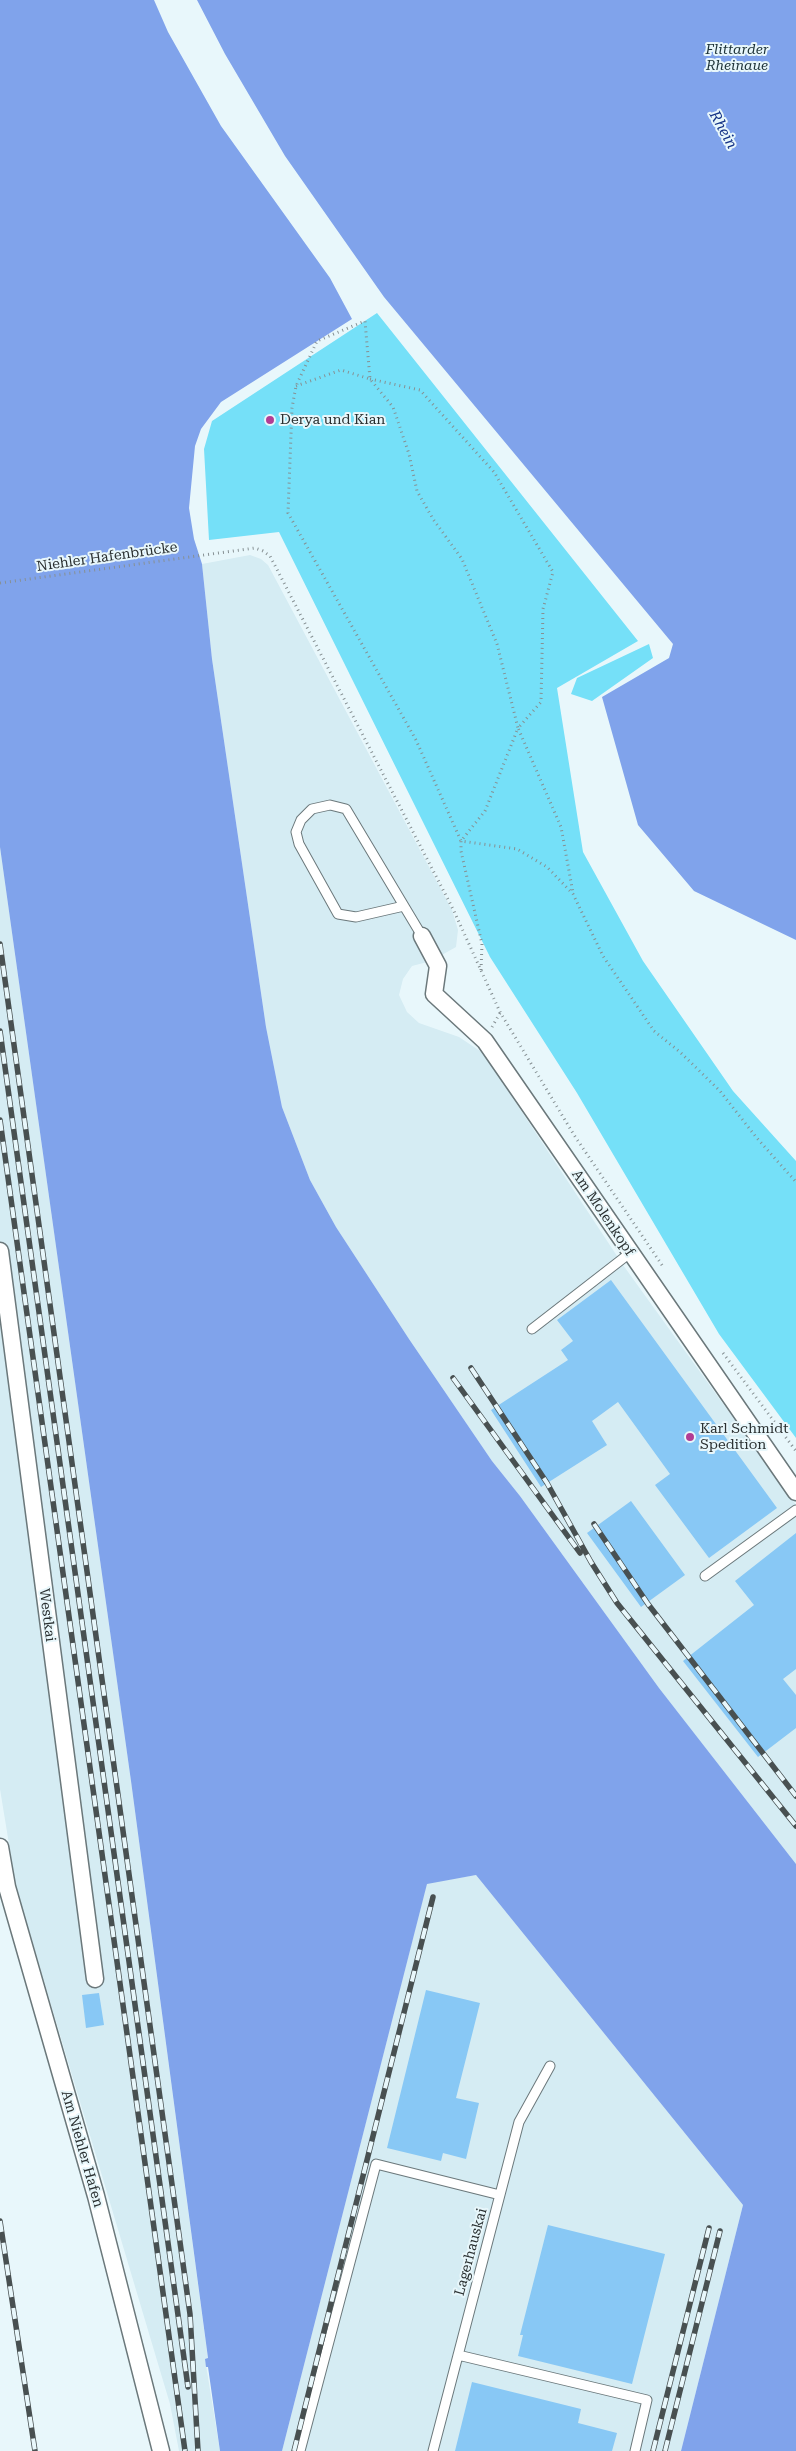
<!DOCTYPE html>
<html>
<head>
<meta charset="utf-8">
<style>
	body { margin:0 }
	canvas { display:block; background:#e8f7fb }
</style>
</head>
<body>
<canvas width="796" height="2451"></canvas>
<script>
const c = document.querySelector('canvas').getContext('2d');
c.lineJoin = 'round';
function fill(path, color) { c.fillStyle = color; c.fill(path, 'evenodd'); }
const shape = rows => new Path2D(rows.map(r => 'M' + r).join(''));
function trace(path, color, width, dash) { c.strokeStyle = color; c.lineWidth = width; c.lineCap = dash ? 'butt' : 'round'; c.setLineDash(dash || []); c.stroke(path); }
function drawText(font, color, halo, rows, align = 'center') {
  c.font = font + ' "Roboto Serif",serif'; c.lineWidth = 4; c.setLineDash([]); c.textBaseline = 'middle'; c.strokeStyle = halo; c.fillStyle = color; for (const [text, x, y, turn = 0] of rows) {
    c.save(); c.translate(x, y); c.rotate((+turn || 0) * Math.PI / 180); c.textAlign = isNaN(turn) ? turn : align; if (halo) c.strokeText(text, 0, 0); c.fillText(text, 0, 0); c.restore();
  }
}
fill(shape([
	[250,555,261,559,268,565,452,910,458,930,456,947,431,961,412,966,403,979,399,995,407,1012,419,1023,459,1037,483,1053,623,1265,796,1505,796,1864,659,1688,520,1496,492,1461,409,1339,336,1227,310,1180,282,1107,266,1027,212,659,202,564],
	[0,847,131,1781,208,2359,205,2359,220,2451,179,2451,170,2404,16,1887,0,1789],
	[476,1875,743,2205,681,2451,282,2451,427,1883]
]), '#d5ecf3');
fill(shape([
	[377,313,638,641,557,688,583,852,643,961,733,1091,796,1161,796,1438,719,1334,577,1093,490,957,279,532,209,540,204,449,212,421],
	[649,644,653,658,592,701,571,694,577,678]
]), '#75e0f8');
fill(shape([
	[0,0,154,0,168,32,221,126,330,278,352,319,221,402,201,429,195,446,189,508,194,539,202,564,212,659,266,1027,282,1107,310,1180,336,1227,409,1339,492,1461,520,1496,659,1688,796,1864,796,2451,681,2451,743,2205,476,1875,427,1884,282,2451,220,2451,208,2367,206,2367,205,2359,208,2358,131,1781,0,847],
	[197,0,796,0,796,940,694,891,638,825,602,697,669,658,673,644,384,297,285,156,225,54]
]), '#80a3eb');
fill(shape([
	[611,1280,777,1508,709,1558,655,1485,670,1474,618,1402,592,1421,607,1445,541,1487,491,1410,568,1360,561,1350,573,1341,557,1320],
	[631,1501,685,1575,641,1607,587,1533],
	[796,1533,796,1669,783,1679,796,1695,796,1728,758,1757,683,1661,754,1605,735,1581],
	[426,1990,480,2003,456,2098,479,2103,466,2159,443,2153,441,2161,387,2148],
	[99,1993,104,2025,86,2028,82,1995],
	[548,2225,665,2254,632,2384,518,2356,523,2335,520,2335],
	[472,2382,581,2409,578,2423,617,2433,612,2451,455,2451]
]), '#88c8f5');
const service = shape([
	[404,906,356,917,338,914,299,844,296,832,301,820,312,809,330,805,346,809,404,906,422,936],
	[532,1329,630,1253],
	[705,1576,796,1510],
	[458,2355,647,2400,635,2451],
	[300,2451,376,2164,500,2195],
	[433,2451,519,2122,550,2066]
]);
const minor = shape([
	[422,936,438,966,434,994,485,1041,796,1492],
	[0,1251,95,1979],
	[0,1847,7,1887,96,2196,161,2451]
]);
trace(service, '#6b787b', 11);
trace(minor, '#6b787b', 19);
trace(shape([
	[370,379,420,390,494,472,553,572,543,609,541,702,518,728,561,827,573,893],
	[296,386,341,370,370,379,365,321,317,341,296,386,292,408,288,513,416,740,461,841,485,811,518,728,497,644,462,559,433,519,417,491,409,454,393,407,370,379],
	[0,583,255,548,263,551,270,556,453,909,500,1012,574,1135,664,1268],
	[481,970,482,944,461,851,461,841,517,849,547,867,573,894,603,956,654,1031,680,1052,720,1091,756,1137,796,1182],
	[492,1027,500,1013],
	[723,1353,796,1451]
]), '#869093', 3, [1, 4]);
trace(service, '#fff', 9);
trace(minor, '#fff', 16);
const rail = shape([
	[0,944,190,2314,198,2451],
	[0,1031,188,2387],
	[0,1120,185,2451],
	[471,1368,547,1483,591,1562,617,1603,796,1826],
	[453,1378,580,1553],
	[594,1524,648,1604,796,1796],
	[0,2221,35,2451],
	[294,2451,433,1897],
	[653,2451,709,2228],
	[665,2451,720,2231]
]);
trace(rail, '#485051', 5.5);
trace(rail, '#e8f7fb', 4, [11]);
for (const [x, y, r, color] of [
	[270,420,5,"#b23d95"],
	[690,1437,5,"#b23d95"]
]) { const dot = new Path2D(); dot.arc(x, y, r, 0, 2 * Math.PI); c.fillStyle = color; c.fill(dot); trace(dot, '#e8f7fb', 2); }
drawText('italic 14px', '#1d3237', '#e8f7fb', [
	["Flittarder",737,50],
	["Rheinaue",737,66]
]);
drawText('14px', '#2a3031', '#e8f7fb', [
	["Derya und Kian",280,420],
	["Karl Schmidt",700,1429],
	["Spedition",700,1445]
], 'left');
drawText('14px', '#2a3031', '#e8f7fb', [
	["Niehler Hafenbrücke",107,557,-8],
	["Am Molenkopf",603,1213,56],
	["Westkai",47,1615,83],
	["Am Niehler Hafen",82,2149,74],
	["Lagerhauskai",471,2252,-75]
]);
drawText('italic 15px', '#143386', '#e8f7fb', [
	["Rhein",723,130,61]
]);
</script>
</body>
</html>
